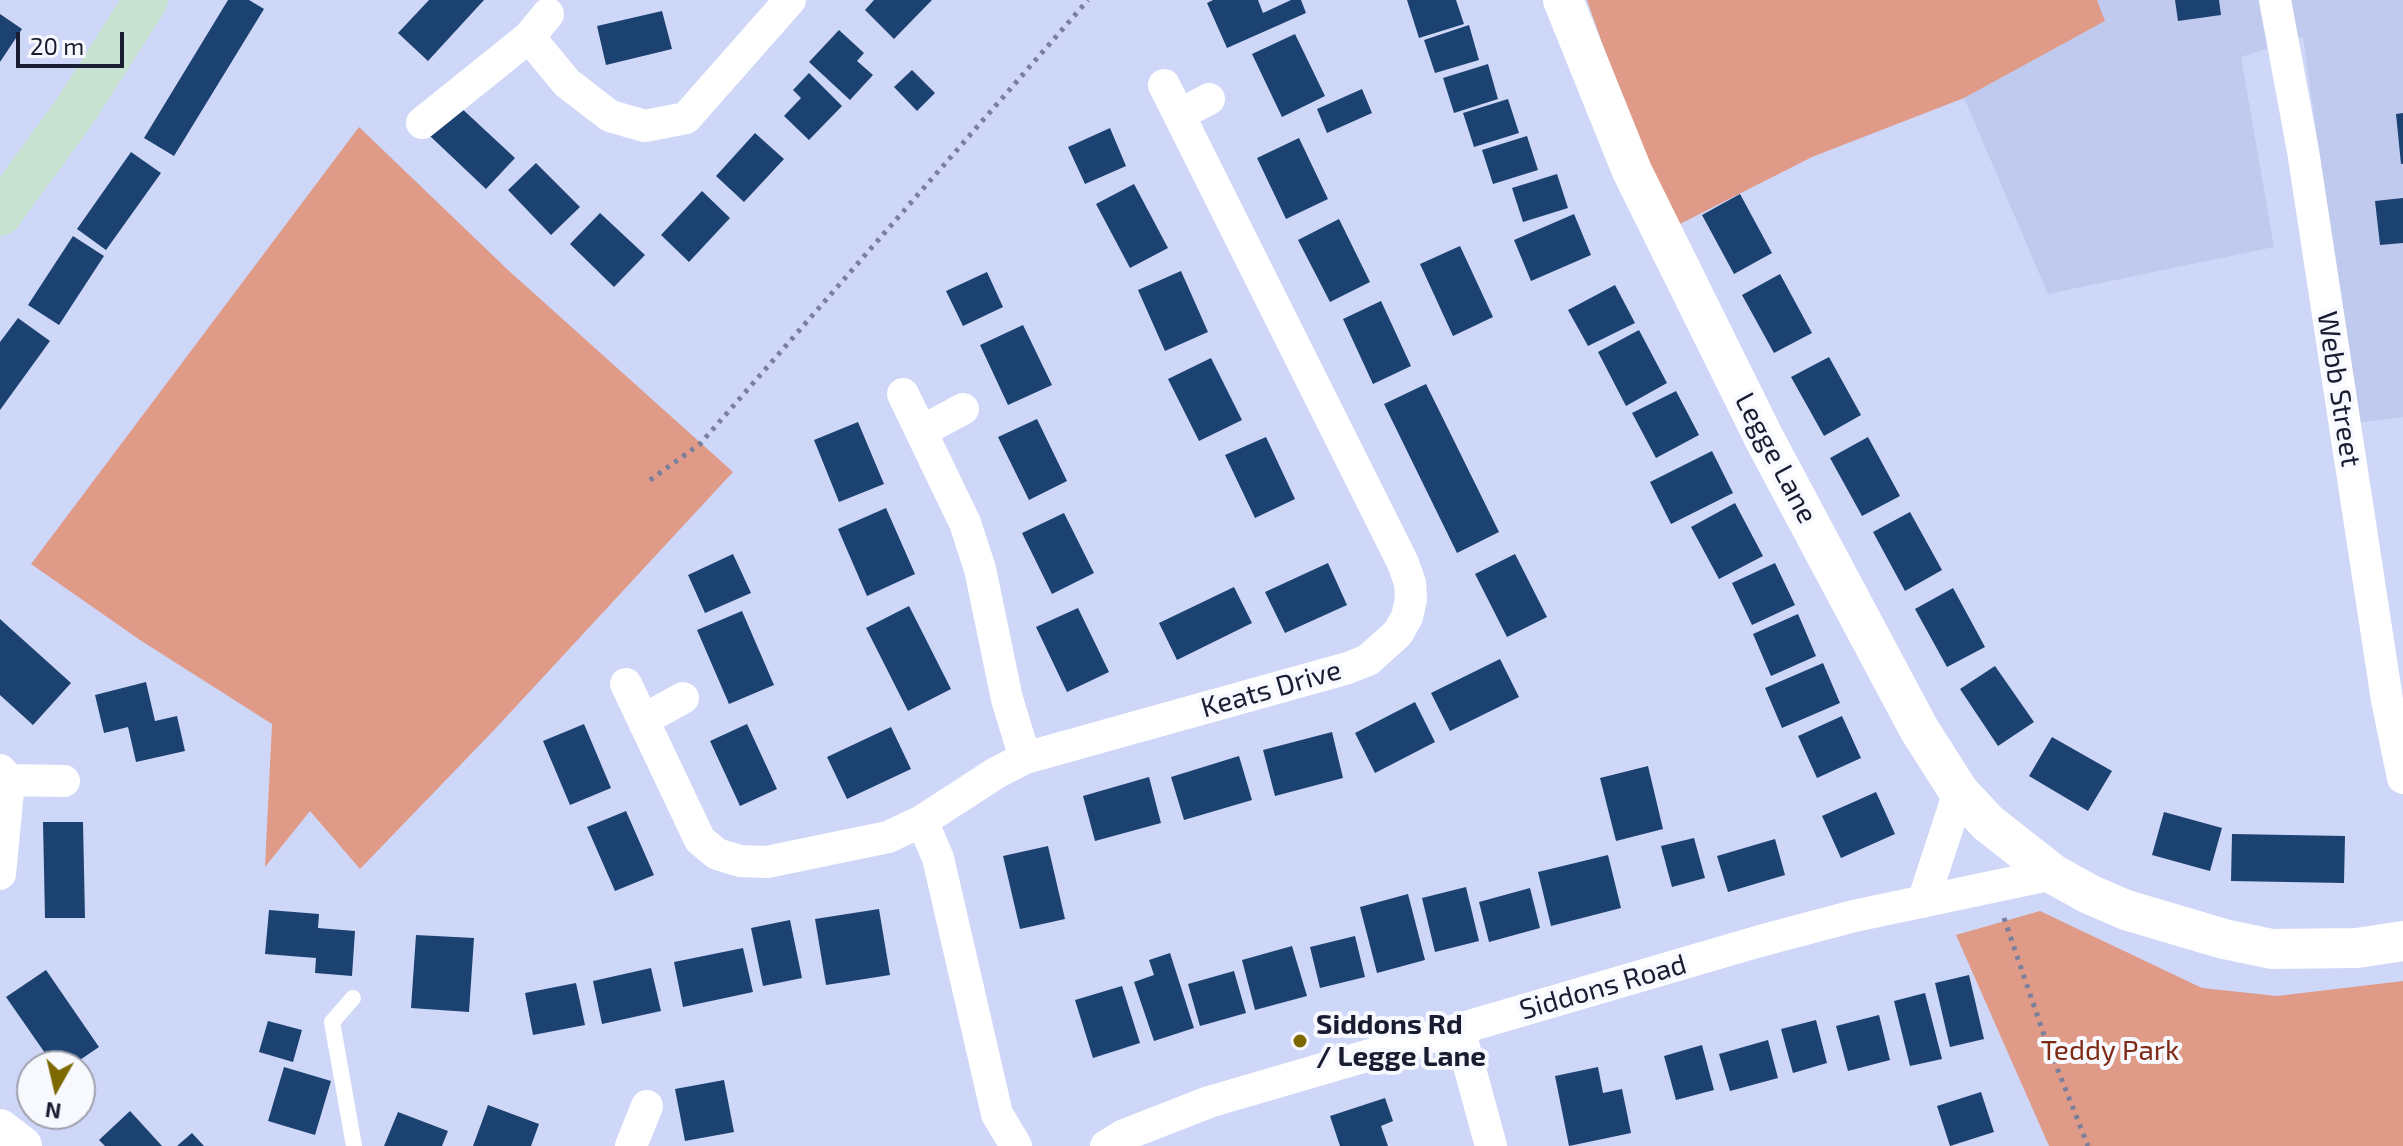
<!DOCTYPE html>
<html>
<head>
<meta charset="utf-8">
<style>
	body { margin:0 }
	#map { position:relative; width:2403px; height:1146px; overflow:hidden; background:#cfd7f9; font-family:"Exo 2",sans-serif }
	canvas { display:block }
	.north { position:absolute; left:16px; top:1050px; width:80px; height:80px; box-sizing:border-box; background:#f8f9ff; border:2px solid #9fa1ad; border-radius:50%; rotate:188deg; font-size:22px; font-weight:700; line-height:32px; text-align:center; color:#191d31 }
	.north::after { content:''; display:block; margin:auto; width:28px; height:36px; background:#7e6900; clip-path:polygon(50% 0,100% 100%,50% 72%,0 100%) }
	.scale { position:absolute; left:16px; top:32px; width:108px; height:36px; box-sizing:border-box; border:4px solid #191d31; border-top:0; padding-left:10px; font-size:24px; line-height:28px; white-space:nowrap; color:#191d31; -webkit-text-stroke:6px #f8f9ff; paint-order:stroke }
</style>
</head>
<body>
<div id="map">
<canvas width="2403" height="1146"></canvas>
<div class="north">N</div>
<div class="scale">20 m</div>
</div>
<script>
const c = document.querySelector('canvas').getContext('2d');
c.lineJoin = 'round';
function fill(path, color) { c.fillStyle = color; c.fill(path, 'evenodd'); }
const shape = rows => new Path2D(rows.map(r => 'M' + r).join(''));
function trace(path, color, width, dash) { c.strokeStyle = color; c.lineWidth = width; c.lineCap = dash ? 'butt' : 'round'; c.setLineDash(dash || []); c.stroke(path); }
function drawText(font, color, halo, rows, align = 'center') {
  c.font = font + ' "Exo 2",sans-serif'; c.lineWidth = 8; c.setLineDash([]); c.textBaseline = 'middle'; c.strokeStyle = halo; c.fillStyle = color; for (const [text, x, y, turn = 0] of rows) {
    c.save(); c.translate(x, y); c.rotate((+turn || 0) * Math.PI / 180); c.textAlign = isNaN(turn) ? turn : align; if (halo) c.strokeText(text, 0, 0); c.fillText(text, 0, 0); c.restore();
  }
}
fill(shape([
	[2097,0,2403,0,2403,417,2357,423,2303,37,2241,57,2274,247,2048,294,1964,98,2105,21]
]), '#c0c9ee');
fill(shape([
	[1587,0,2097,0,2105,21,1964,98,1812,157,1676,226,1645,166],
	[359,127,508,270,733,472,496,728,360,869,310,811,265,867,272,724,140,640,31,564],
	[2040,911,2202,988,2277,996,2403,981,2403,1146,2049,1146,1956,935]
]), '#df9a88');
fill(shape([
	[228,0,249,0,264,9,174,156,144,138],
	[429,0,484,0,428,61,398,33],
	[874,0,932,0,894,39,865,10],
	[1213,0,1258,0,1263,13,1291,0,1301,0,1306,13,1227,48,1207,3],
	[1407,0,1456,0,1464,24,1419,38],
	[2175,0,2219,0,2221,15,2178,21],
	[662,11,672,49,606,65,597,26],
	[0,14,22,29,0,62],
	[1469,25,1479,60,1435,73,1424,40],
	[839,30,864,53,857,61,873,75,850,100,809,62],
	[1295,34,1325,96,1282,117,1252,54],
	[1488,64,1498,99,1454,113,1443,78],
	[912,70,935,93,917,111,894,87],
	[809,73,842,106,809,140,784,116,801,98,793,90],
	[1362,89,1372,113,1327,133,1317,109],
	[1508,99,1519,133,1474,147,1463,113],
	[458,105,515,158,486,189,430,136],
	[2403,113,2403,164,2401,164,2396,114],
	[1110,128,1126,166,1085,184,1068,147],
	[755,133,784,159,744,202,716,176],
	[1527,136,1538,170,1493,184,1482,150],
	[1299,138,1328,199,1286,219,1257,158],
	[131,152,161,173,106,250,77,229],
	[536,163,580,207,551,235,508,190],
	[1557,174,1568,208,1523,222,1512,188],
	[1134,184,1168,248,1130,268,1096,204],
	[702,191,730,218,689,262,661,235],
	[1740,194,1772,253,1734,274,1702,215],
	[2403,198,2403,243,2380,245,2375,201],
	[600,213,645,255,614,287,570,244],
	[1574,214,1591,255,1531,281,1514,240],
	[1339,219,1370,282,1330,302,1298,240],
	[73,236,104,256,59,325,28,305],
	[1460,246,1493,317,1453,336,1420,264],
	[1181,271,1208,332,1165,351,1138,290],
	[987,272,1003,307,963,326,946,291],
	[1780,274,1812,333,1774,353,1742,295],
	[1615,285,1635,323,1588,346,1568,310],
	[1381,301,1411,366,1373,384,1343,319],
	[18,318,50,341,0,410,0,342],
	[1023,325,1052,385,1008,405,980,345],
	[1639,330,1667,383,1626,406,1598,352],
	[1829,357,1861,415,1824,436,1791,377],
	[1211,358,1242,420,1199,441,1168,379],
	[1426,384,1499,532,1457,553,1384,404],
	[1676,391,1699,435,1656,458,1632,413],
	[1037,419,1067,481,1029,500,998,437],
	[858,422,884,484,839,502,814,440],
	[1266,437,1295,499,1255,518,1225,455],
	[1868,437,1900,496,1862,516,1830,458],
	[1712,451,1733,493,1671,524,1650,482],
	[1735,503,1763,556,1719,579,1691,527],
	[886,508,915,574,867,596,838,529],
	[1910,512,1942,570,1905,591,1873,532],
	[1064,513,1094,573,1052,594,1022,533],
	[733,554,751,593,705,613,688,575],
	[1515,554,1547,617,1507,637,1475,574],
	[1328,563,1347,605,1285,633,1265,592],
	[1775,563,1795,605,1752,625,1732,583],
	[1234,587,1252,623,1177,660,1159,623],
	[1953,588,1985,647,1947,667,1915,609],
	[909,606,951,689,908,711,866,628],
	[1078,608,1109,672,1067,692,1036,627],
	[742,611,774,685,729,704,697,630],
	[1798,614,1816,656,1771,676,1753,634],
	[0,619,71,683,33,725,0,695],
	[1500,659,1519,697,1450,731,1431,693],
	[1823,663,1840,703,1782,728,1765,688],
	[1995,666,2034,722,1998,746,1960,689],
	[146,682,155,721,177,716,185,751,136,762,128,727,104,733,95,695],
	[1415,702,1435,742,1375,773,1355,733],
	[1842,716,1861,758,1817,778,1798,736],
	[584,724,611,788,570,805,543,741],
	[747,724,777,789,740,806,710,741],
	[891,727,911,769,847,799,827,757],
	[1332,732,1343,778,1275,796,1263,750],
	[2052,737,2112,771,2088,811,2029,776],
	[1239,756,1252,800,1184,820,1171,777],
	[1648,766,1663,829,1616,841,1600,778],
	[1149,777,1161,823,1095,841,1083,796],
	[1876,792,1895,834,1841,858,1822,816],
	[626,811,654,875,615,891,587,827],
	[2164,812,2222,828,2210,871,2152,855],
	[43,822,83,822,85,918,45,918],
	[2232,834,2345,836,2344,883,2231,881],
	[1694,838,1705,878,1672,887,1661,846],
	[1775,839,1785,875,1728,892,1717,856],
	[1048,846,1065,919,1020,929,1003,856],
	[1608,855,1621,908,1551,926,1538,872],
	[1466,887,1479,941,1435,952,1422,898],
	[1530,888,1540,928,1489,942,1479,902],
	[1408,894,1425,960,1377,973,1360,907],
	[879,909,890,975,826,985,815,919],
	[269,910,319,914,318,928,355,931,352,976,315,973,316,958,265,954],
	[790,920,802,978,763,986,751,928],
	[416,935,474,938,469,1012,411,1008],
	[1355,936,1365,977,1320,988,1310,947],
	[1292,946,1307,996,1255,1010,1242,960],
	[743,948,753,992,683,1007,674,962],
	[1170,953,1194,1028,1154,1041,1134,982,1154,975,1149,960],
	[651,968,661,1011,602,1024,593,981],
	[46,970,99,1047,71,1066,54,1066,6,997],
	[1234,971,1246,1013,1200,1026,1188,984],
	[1969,975,1984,1039,1950,1047,1935,983],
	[576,983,585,1025,533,1035,525,993],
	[1122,986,1140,1043,1093,1058,1075,1000],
	[1925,993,1942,1059,1910,1066,1894,1001],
	[1879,1015,1890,1060,1848,1071,1836,1026],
	[1816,1020,1827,1063,1793,1073,1781,1029],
	[268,1021,302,1030,293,1062,259,1052],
	[1768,1040,1778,1078,1730,1091,1719,1054],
	[1702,1045,1714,1090,1676,1100,1664,1056],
	[284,1067,331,1081,315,1135,268,1121],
	[1598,1067,1603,1093,1622,1089,1631,1133,1569,1146,1555,1076],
	[724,1080,734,1132,685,1141,675,1089],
	[1981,1092,1994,1132,1950,1146,1937,1106],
	[1385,1098,1393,1121,1381,1126,1388,1146,1340,1146,1330,1116],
	[488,1105,539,1124,531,1146,473,1146],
	[130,1111,162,1146,105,1146,99,1140],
	[398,1112,448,1131,442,1146,384,1146],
	[192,1133,204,1146,177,1146]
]), '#1c4271');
trace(shape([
	[650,480,700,444,1088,0],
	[2004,918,2044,1035,2088,1146]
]), '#7a809b', 5, [4, 6]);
trace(shape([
	[353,998,332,1022,354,1146]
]), '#fff', 16);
trace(shape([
	[2275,0,2303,151,2387,700,2403,778],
	[529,37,567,83,610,116,645,126,686,118,790,0],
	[1179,115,1209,99],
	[422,123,529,37,548,14],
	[903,394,965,523,980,569,1007,699,1025,758],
	[922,431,963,409],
	[626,684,700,840,717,854,740,861,767,862,888,837,922,821,996,773,1025,758,1348,668,1368,660,1398,633,1407,617,1411,599,1410,583,1403,563,1164,85],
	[645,719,683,698],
	[0,770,9,780,64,781],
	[922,821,938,858,997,1114,1016,1146],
	[0,874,9,780],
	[1923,902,1959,792],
	[1459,1029,1491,1146],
	[631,1146,647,1106],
	[1106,1146,1122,1136,1209,1102,1760,941,1854,916,2053,874]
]), '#fff', 32);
trace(shape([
	[1563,0,1632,171,1765,440,1919,729,1959,792,1988,823,2053,874,2089,894,2126,910,2224,939,2272,949,2357,948,2403,941],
	[0,1129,22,1146]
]), '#fff', 40);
trace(shape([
	[0,214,75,111,146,0]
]), '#c9e3d3', 44);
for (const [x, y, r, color] of [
	[1300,1041,8,"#7e6900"]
]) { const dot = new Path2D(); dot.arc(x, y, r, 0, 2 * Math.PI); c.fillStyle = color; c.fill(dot); trace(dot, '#f8f9ff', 3); }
drawText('28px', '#191d31', '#f8f9ff', [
	["Webb Street",2339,389,81],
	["Legge Lane",1776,458,62],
	["Keats Drive",1271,689,-16],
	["Siddons Road",1603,987,-16]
]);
drawText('bold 28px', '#191d31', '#f8f9ff', [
	["Siddons Rd",1316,1025],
	["/ Legge Lane",1316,1057]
], 'left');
drawText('28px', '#7e2a15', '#f8f9ff', [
	["Teddy Park",2110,1051]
]);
</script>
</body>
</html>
